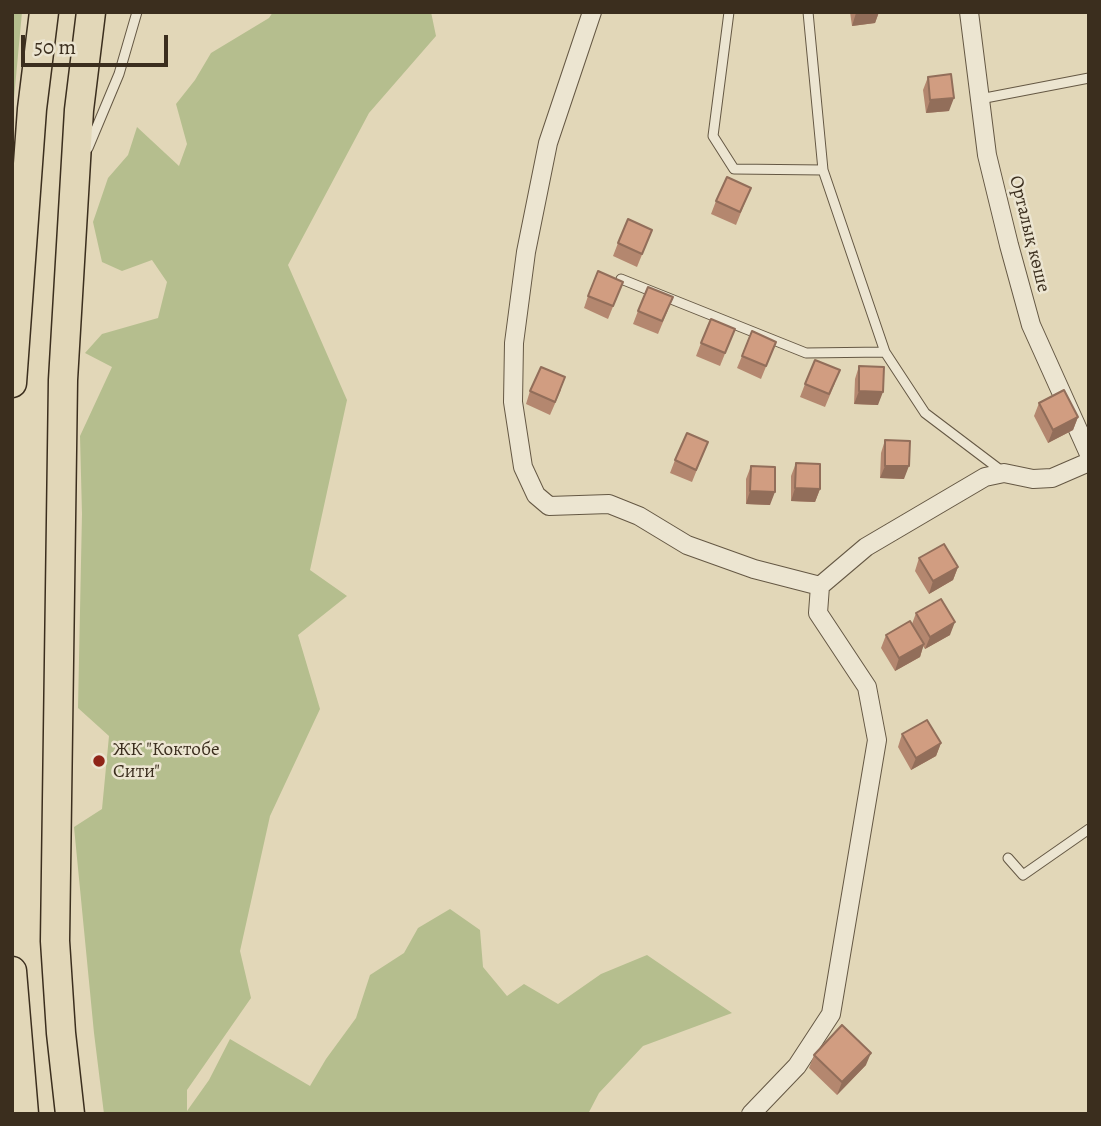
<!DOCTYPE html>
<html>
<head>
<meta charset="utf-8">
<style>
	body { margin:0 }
	#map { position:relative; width:1101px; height:1126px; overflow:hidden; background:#e2d7b8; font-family:Alegreya,serif }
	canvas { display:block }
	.frame { position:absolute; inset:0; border:14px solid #3b2e1e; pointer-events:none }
	.scale { position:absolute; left:21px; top:35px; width:147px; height:32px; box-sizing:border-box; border:4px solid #3b2e1e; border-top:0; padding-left:9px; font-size:21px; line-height:24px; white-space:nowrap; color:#3b2e1e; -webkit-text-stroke:5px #ece5d1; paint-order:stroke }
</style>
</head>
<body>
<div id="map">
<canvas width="1101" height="1126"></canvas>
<div class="frame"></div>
<div class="scale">50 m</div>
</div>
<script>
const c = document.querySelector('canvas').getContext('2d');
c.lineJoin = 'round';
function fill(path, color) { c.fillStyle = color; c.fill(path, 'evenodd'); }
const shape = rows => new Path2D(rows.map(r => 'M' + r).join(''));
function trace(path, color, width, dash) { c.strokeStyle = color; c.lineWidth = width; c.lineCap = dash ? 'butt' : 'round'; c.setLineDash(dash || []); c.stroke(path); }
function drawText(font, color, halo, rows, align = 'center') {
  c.font = font + ' Alegreya,serif'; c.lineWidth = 5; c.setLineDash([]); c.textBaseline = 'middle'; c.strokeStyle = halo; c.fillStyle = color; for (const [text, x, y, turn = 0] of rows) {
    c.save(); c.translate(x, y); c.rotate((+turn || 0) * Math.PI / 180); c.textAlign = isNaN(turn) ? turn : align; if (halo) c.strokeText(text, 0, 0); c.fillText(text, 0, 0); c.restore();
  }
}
fill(shape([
	[12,12,22,12,12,120],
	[273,12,431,12,436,36,369,113,288,265,347,400,310,570,347,596,298,635,320,709,270,816,240,951,251,998,187,1090,187,1111,209,1080,230,1039,310,1086,326,1059,356,1018,370,975,404,953,418,928,450,909,480,930,483,967,507,996,524,984,558,1004,601,974,647,955,732,1013,643,1046,599,1093,588,1114,104,1114,94,1033,74,827,102,809,109,736,78,708,82,514,80,436,112,367,85,353,102,334,158,318,167,282,152,260,122,271,102,262,93,222,108,178,128,155,137,127,179,166,187,144,176,104,195,80,211,53,269,18]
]), '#b5be8e');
const service = shape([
	[729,12,713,136,734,169,823,170],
	[808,12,823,170,885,352,925,413,1003,472],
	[980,99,1089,78],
	[88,148,119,74,137,12],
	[621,279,806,353,885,352],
	[1008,858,1023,875,1089,829]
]);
const minor = shape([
	[592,12,548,143,526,252,514,343,513,402,523,467,536,495,549,506,609,504,639,516,687,545,754,569,820,586],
	[969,12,987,155,1009,245,1031,325,1089,454],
	[751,1114,797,1066,831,1014,877,740,867,687,818,613,820,586,866,547,985,477,1004,473,1033,479,1052,478,1089,462]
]);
const primary = shape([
	[12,383,32,109,44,12],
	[12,971,24,1114],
	[70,1114,61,1033,55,941,63,380,79,110,91,12]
]);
trace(service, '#655844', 11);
trace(minor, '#655844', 20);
trace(primary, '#3b2e1e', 31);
trace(service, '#ece5d1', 9);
trace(minor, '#ece5d1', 18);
trace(primary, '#e2d7b8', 28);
fill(shape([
	[850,12,879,12,875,23,852,26],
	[928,77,949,111,926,113,923,90],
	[746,200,736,225,711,214,716,201],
	[652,230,637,267,613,256,618,243],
	[623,282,608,319,584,308,588,296],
	[668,310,658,334,633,324,638,311],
	[735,329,720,366,696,356,701,343],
	[776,342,761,379,737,368,742,356],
	[859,366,878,405,854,404,855,379],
	[835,383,825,407,800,397,805,384],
	[561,390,550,415,526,404,530,391],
	[1039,403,1078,417,1073,430,1048,443,1034,416],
	[885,440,904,479,880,478,881,453],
	[708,442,692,482,670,473,675,460],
	[796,463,820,489,815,502,791,501,791,476],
	[751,466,770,505,746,504,746,479],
	[919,558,958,567,953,580,929,594,915,571],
	[916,613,950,635,925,649,923,646,920,657,895,671,881,648,886,635,912,624],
	[902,734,941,743,936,756,911,770,898,747],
	[814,1055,866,1065,837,1095,809,1068]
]), '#b4876f');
fill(shape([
	[879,12,875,23,852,26,856,13],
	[954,98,949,111,926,113,930,100],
	[859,391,883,392,878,405,854,404],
	[1078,417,1073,430,1048,443,1053,430],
	[885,466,909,466,904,479,880,478],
	[795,488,820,489,815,502,791,501],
	[750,491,775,492,770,505,746,504],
	[958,567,953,580,929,594,933,581],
	[955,622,950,635,925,649,930,637],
	[924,644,920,657,895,671,899,658],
	[941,743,936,756,911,770,916,758],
	[871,1053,866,1065,837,1095,842,1082]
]), '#926e5a');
const building = shape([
	[951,74,954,98,930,100,928,77,951,74],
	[727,177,751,188,740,212,716,201,727,177],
	[628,219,652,230,642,254,618,243,628,219],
	[598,271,623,282,613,306,588,296,598,271],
	[648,287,673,297,662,321,638,311,648,287],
	[711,319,735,329,725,353,701,343,711,319],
	[752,331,776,342,766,366,742,356,752,331],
	[815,360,840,370,829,394,805,384,815,360],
	[859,366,884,367,883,392,859,391,859,366],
	[541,367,565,377,555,402,530,391,541,367],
	[1064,390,1078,417,1053,430,1039,403,1064,390],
	[687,433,708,442,696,470,675,460,687,433],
	[885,440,910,441,909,466,885,466,885,440],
	[796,463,820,464,820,489,795,488,796,463],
	[751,466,775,467,775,492,750,491,751,466],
	[944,544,958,567,933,581,919,558,944,544],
	[941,599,955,622,930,637,916,613,941,599],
	[910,621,924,644,899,658,886,635,910,621],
	[927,720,941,743,916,758,902,734,927,720],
	[842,1025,871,1053,842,1082,814,1055,842,1025]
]);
fill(building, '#d19d81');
trace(building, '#926e5a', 2);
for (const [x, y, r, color] of [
	[99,761,7,"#8f2418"]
]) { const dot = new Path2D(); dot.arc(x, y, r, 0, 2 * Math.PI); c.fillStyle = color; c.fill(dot); trace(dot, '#ece5d1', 2.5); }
drawText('19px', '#3b2e1e', '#ece5d1', [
	["Орталық көше",1029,234,76]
]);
drawText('19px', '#3b2e1e', '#ece5d1', [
	["ЖК \"Коктобе",113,750],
	["Сити\"",113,772]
], 'left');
</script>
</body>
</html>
